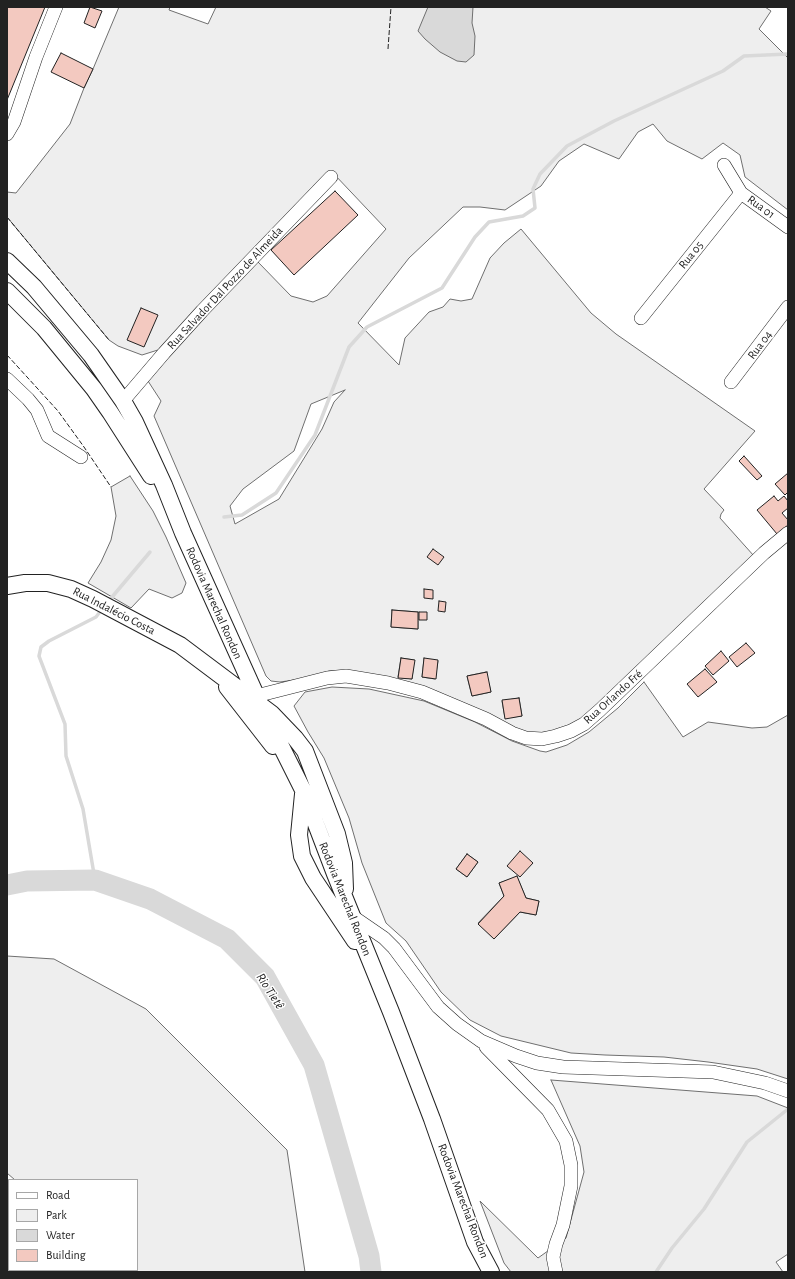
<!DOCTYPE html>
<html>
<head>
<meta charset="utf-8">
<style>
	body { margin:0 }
	#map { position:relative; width:795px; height:1279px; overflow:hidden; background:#fff; font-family:"Alegreya Sans",sans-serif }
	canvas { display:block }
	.frame { position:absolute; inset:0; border:8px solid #222; pointer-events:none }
	.legend { position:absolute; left:8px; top:1179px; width:130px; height:92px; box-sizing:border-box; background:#fff; border:1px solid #a7a7a7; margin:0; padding:5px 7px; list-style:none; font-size:12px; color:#222 }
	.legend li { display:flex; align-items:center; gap:8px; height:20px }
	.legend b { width:20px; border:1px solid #a7a7a7 }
</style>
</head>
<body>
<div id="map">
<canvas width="795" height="1279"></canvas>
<div class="frame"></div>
<ul class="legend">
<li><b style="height:5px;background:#fff"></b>Road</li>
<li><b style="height:11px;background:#eee"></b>Park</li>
<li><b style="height:11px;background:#d9d9d9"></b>Water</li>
<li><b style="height:11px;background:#f3c9c0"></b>Building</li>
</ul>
</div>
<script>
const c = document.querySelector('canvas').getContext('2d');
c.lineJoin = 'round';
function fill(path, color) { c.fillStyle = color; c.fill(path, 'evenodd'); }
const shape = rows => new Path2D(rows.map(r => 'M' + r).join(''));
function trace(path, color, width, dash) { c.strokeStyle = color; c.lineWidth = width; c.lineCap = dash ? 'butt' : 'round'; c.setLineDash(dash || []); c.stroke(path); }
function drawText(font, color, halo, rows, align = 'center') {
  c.font = font + ' "Alegreya Sans",sans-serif'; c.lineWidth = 3; c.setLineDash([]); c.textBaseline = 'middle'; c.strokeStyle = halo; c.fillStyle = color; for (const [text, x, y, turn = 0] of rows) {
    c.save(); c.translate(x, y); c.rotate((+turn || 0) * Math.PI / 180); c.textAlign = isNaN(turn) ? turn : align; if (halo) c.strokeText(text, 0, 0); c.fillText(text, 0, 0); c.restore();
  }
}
const green = shape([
	[119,7,170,7,169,10,208,24,216,7,765,7,771,11,759,29,788,58,788,210,745,177,740,155,723,143,702,159,667,141,653,124,638,132,619,159,584,144,559,161,541,186,505,210,480,207,463,207,409,258,358,323,399,365,405,338,429,312,443,307,450,299,461,301,472,299,490,258,504,243,521,229,591,313,616,334,755,431,704,489,724,510,721,514,720,518,754,556,581,722,556,731,527,734,345,671,329,671,308,678,280,682,271,681,266,676,154,416,161,401,148,381,205,313,258,262,291,296,313,302,327,296,386,229,333,173,161,349,142,355,118,346,109,340,7,217,7,192,16,193,70,124,84,88,93,69,119,7],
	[345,390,334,402,322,429,279,499,235,524,230,506,243,489,294,451,311,404,345,390],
	[392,610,418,612,418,629,391,627,392,610],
	[401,658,414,660,412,679,398,677,401,658],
	[424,659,438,661,435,679,422,677,424,659],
	[486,672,491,692,472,696,467,676,486,672],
	[519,698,522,716,505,718,502,701,519,698],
	[130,476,153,511,166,537,186,583,182,593,172,598,149,589,131,608,88,583,101,562,111,540,116,516,111,487,130,476],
	[644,682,683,737,708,722,752,728,767,727,788,715,788,1079,757,1069,708,1062,664,1057,605,1055,571,1053,501,1036,470,1020,441,992,406,941,386,923,362,863,349,818,324,758,308,732,294,706,305,692,332,687,369,689,424,701,475,722,512,741,540,751,546,752,567,745,589,732,618,708,644,682],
	[467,854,478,862,467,877,456,869,467,854],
	[517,877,526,898,539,901,536,915,520,912,494,939,478,923,504,896,499,883,517,877],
	[7,956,54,959,146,1009,287,1150,305,1272,88,1272,87,1270,137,1270,137,1180,15,1180,7,1173,7,956],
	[551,1080,757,1096,788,1108,788,1254,776,1262,783,1272,511,1272,504,1263,480,1201,538,1258,566,1238,584,1172,580,1146,551,1080]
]);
fill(green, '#eee');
trace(green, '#6f6f6f', 1);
const water = shape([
	[428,7,473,7,472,23,475,36,474,55,466,62,457,61,440,52,425,39,418,31,428,7]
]);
fill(water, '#d9d9d9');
trace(water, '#6f6f6f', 1);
trace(shape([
	[224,517,242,515,276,493,315,435,349,347,367,327,442,288,475,237,489,222,523,216,535,208,533,189,540,174,567,146,614,121,723,71,744,56,788,54],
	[107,603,150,552],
	[95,880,83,809,66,756,65,724,39,656,41,647,49,641,96,617,102,609],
	[656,1272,672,1248,704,1209,747,1142,788,1109]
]), '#d9d9d9', 3.5);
trace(shape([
	[7,885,27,881,95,880,150,899,227,939,265,977,314,1065,369,1256,371,1272]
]), '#d9d9d9', 21);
const building = shape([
	[7,7,45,7,7,100,7,7],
	[90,7,102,11,95,28,84,23,90,7],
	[61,53,93,69,84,88,51,72,61,53],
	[335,191,358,215,294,275,271,250,335,191],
	[141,308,158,315,144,347,127,340,141,308],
	[744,456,762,476,757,480,739,461,744,456],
	[788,473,788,492,785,495,775,484,788,473],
	[774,496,778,501,784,496,788,501,788,508,782,513,788,520,788,525,777,534,757,510,774,496],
	[433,549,444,557,438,565,427,557,433,549],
	[424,589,433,590,433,599,424,598,424,589],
	[439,601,446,602,445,612,438,611,439,601],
	[392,610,418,612,418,629,391,627,392,610],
	[419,612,427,612,427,620,419,620,419,612],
	[746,643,755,653,737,667,729,657,746,643],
	[721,651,729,661,713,675,705,666,721,651],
	[401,658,415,660,412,679,398,678,401,658],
	[424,658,438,660,436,679,422,677,424,658],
	[705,669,717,682,698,697,687,684,705,669],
	[487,672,491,692,472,696,467,676,487,672],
	[519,698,522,716,505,719,502,700,519,698],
	[520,851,533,863,520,877,507,866,520,851],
	[467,854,478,862,467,877,456,869,467,854],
	[517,876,526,898,539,901,536,915,520,912,494,939,478,924,504,896,499,883,517,876]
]);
fill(building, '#f3c9c0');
trace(building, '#222', 1);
const minor = shape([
	[7,134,14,122,36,57,56,7],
	[724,165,741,193,788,227],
	[641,318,741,193],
	[7,379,28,399,37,410,48,436,81,457],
	[731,382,788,307],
	[123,401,164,353,202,311,331,177],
	[256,696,327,678,346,676,388,683,422,692,486,719,512,733,526,738,542,739,556,736,571,731,584,724,600,710,764,553,788,533],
	[352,916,384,938,394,948,438,1007,457,1024,481,1041,516,1056,537,1063,563,1067,713,1072,765,1083,788,1091],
	[486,1047,548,1110,566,1141,571,1165,571,1186,563,1225,556,1244,553,1257,556,1272]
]);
const major = shape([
	[7,261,34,287,91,355,123,401,135,422,164,485,183,533,260,704,303,790,335,874,391,1012,432,1119,475,1242,491,1272],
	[7,291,44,328,94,389,110,412,151,476],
	[7,586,25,583,48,583,71,589,93,599,180,645,272,714,295,738,305,751,337,834,344,863,345,889],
	[227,687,273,746],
	[303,794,299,835,302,856,313,878,355,941]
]);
trace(minor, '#222', 14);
trace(major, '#222', 18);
trace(minor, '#fff', 13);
trace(major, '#fff', 16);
trace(shape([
	[388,49,391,7],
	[7,217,109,340],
	[7,355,58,411,84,447,111,487]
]), '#222', 1, [5, 2]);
drawText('12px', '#222', '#fff', [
	["Rua 01",761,207,36],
	["Rua 05",691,255,-51],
	["Rua Salvador Dal Pozzo de Almeida",225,288,-47],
	["Rua 04",760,345,-53],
	["Rodovia Marechal Rondon",214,603,66],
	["Rua Indalécio Costa",114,611,27],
	["Rua Orlando Fré",613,697,-42],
	["Rodovia Marechal Rondon",345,899,68],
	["Rodovia Marechal Rondon",463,1201,69]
]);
drawText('italic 13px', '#222', '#fff', [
	["Rio Tietê",270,991,57]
]);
</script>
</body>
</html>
